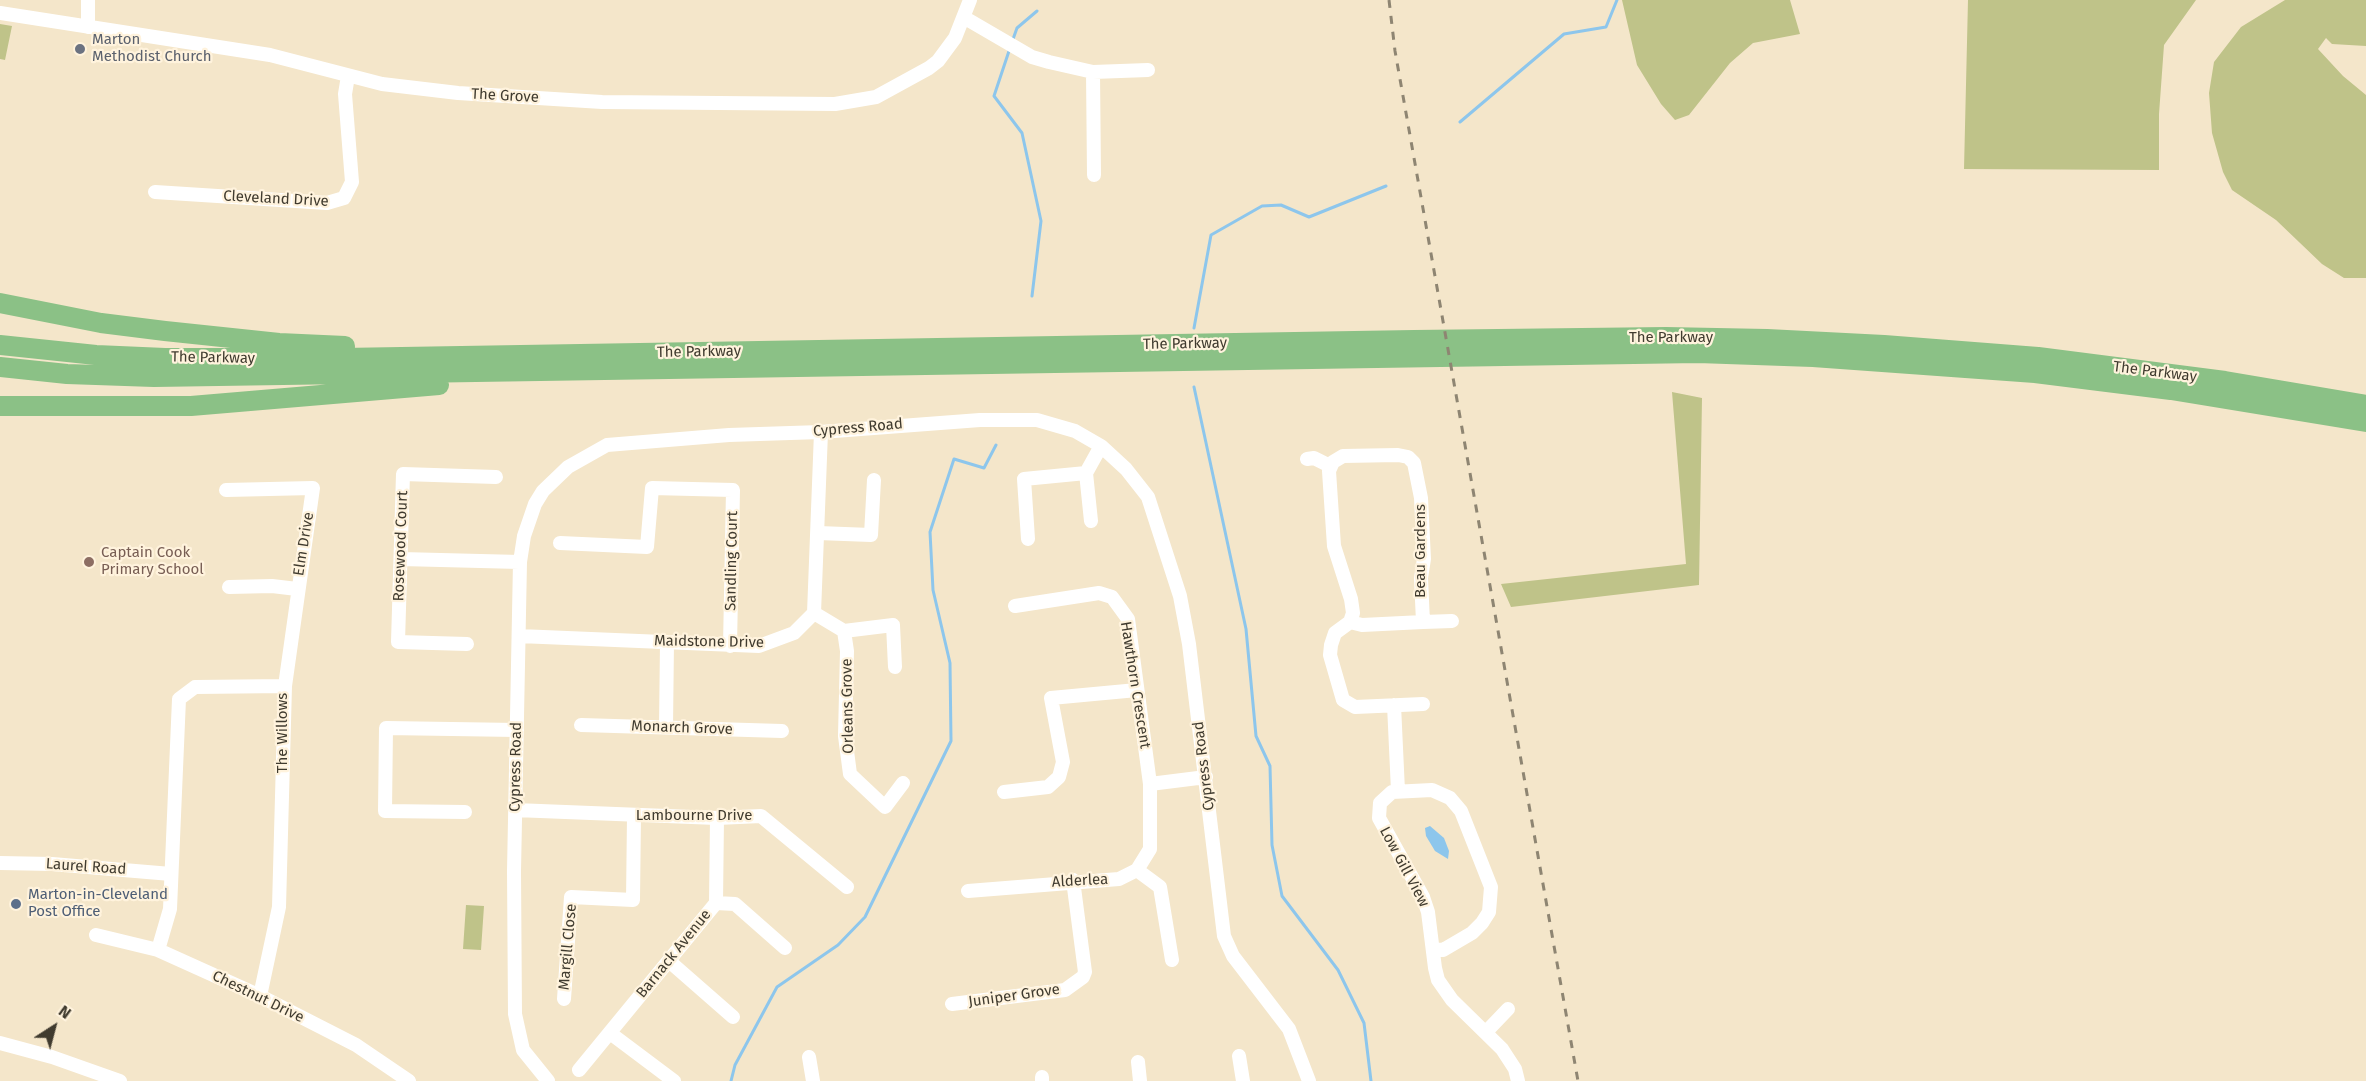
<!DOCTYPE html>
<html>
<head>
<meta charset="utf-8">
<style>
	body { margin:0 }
	#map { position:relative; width:2366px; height:1081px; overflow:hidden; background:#f4e6ca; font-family:"Fira Sans",sans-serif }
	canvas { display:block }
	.north { position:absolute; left:24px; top:997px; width:60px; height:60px; -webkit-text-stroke:4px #fff3dd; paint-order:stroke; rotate:36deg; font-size:16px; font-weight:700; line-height:24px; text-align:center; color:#403b2f }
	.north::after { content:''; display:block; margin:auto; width:21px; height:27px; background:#403b2f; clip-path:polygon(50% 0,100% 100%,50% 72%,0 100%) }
</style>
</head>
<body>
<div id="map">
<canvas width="2366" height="1081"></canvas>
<div class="north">N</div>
</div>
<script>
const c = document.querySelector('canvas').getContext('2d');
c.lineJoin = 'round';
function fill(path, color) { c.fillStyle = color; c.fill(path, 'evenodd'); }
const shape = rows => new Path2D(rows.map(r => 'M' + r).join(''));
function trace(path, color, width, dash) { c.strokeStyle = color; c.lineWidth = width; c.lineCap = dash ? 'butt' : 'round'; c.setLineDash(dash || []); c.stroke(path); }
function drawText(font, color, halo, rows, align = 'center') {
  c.font = font + ' "Fira Sans",sans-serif'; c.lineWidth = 4.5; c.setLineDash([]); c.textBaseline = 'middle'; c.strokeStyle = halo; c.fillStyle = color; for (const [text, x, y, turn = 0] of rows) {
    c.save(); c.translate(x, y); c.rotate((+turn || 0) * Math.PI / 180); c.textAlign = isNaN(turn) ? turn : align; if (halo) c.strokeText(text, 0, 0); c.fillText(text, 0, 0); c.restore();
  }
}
fill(shape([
	[1622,0,1790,0,1800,34,1753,43,1730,63,1689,115,1675,120,1661,104,1637,65],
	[1968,0,2196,0,2164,45,2159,114,2159,170,1964,169],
	[2285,0,2366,0,2366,46,2332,44,2326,38,2318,49,2343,76,2366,95,2366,278,2344,278,2322,264,2276,220,2232,190,2223,172,2212,133,2209,93,2214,62,2241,27],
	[0,24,12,26,5,60,0,59],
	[1672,392,1702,398,1699,585,1511,607,1501,584,1686,564],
	[466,905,484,906,481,950,463,949]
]), '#bfc389');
fill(shape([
	[1430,826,1444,838,1449,851,1448,859,1435,851,1426,836,1425,828]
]), '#8dc6ec');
trace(shape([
	[1012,42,1017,28,1037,11],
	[1010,48,994,96,1022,133,1041,221,1032,296],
	[1460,122,1564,34,1606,27,1617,0],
	[1194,328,1211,235,1262,206,1281,205,1309,217,1386,186],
	[1194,387,1246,629,1256,736,1270,766,1272,845,1282,896,1338,970,1364,1023,1371,1081],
	[731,1081,735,1065,777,987,838,945,865,917,951,741,950,663,933,590,930,532,954,459,984,468,996,445]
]), '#8dc6ec', 3);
trace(shape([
	[0,13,270,55,382,84,458,93,602,102,835,104,876,97,929,68,938,61,955,38,970,0],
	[965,18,1032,57,1049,62,1093,72,1148,70],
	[88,27,88,0],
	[1093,72,1094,175],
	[155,192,327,203,344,198,352,182,345,94,348,76],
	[1343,456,1398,455,1408,457,1414,463,1421,498,1424,559,1421,578,1423,622,1362,625,1350,622,1353,613,1351,599,1334,546,1329,471,1333,462,1343,456],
	[1307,459,1314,458,1330,466],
	[1086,473,1091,521],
	[226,490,313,488,285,686],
	[818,533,871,535,874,480],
	[1028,539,1024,479,1086,473,1101,446],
	[560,543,647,547,652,488,733,490,730,646],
	[401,559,520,562],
	[229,587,272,586,297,589],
	[1015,606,1099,593,1112,597,1128,619,1150,784,1206,777],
	[814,613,844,631,847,651,845,736,850,774,885,807,903,783],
	[1350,622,1335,633,1331,645,1330,655,1343,700,1355,707,1423,704],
	[1423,622,1452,621],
	[844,631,893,625,895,667],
	[519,636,759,646,794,633,814,613,821,432],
	[467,644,398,642,403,474,496,477],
	[1394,705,1398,791],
	[581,725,782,731],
	[666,727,667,642],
	[1004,792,1048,787,1059,777,1063,762,1051,698,1137,690],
	[515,810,717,818,761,816,847,887],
	[465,812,385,811,386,728,517,730],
	[0,863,52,864,171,874],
	[1137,870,1160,887,1172,960],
	[968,891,1119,879,1137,870,1150,849,1150,784],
	[716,903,735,904,785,948],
	[96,935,158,950,260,996,356,1045,409,1081],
	[1433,949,1443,950,1472,933,1482,923,1489,912,1491,887,1461,811,1450,798,1432,790,1392,792,1380,803,1379,818,1423,897,1428,912,1435,968,1438,980,1452,1000,1502,1049,1515,1069,1518,1081],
	[158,950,170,909,179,699,195,687,285,686,279,907,260,996],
	[669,961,733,1017],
	[564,999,571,897,633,900,634,816],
	[952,1004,1065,990,1083,977,1085,972,1073,880],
	[1486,1032,1508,1009],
	[610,1033,674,1081],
	[0,1043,52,1057,120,1081],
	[1239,1056,1243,1081],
	[809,1057,813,1081],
	[1138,1062,1140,1081],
	[579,1070,716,903,717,818],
	[1042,1077,1042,1081],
	[548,1081,523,1050,515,1014,514,871,520,562,524,536,535,504,543,491,568,467,607,445,729,435,821,432,980,420,1037,420,1075,431,1101,446,1126,469,1148,497,1180,596,1189,644,1224,936,1233,956,1289,1029,1309,1081]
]), '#fff', 14);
trace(shape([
	[0,303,101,323,165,331,279,343,345,346],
	[0,345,96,355,165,358,342,358,1414,340,1666,337,1767,339,1884,345,2038,357,2225,381,2366,405],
	[0,367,67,374,154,377,1698,353,1813,357,2035,373,2171,390,2366,422],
	[0,406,191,406,439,385]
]), '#8bc186', 20);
trace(shape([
	[1389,0,1395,51,1578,1081]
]), '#8e8572', 3, [8, 8]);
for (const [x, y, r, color] of [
	[80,49,6,"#6b7280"],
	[89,562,6,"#8d6e63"],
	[16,904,6,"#5c6f8a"]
]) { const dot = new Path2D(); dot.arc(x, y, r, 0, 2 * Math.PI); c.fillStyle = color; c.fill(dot); trace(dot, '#fff3dd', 2); }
drawText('15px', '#5b616d', '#fff3dd', [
	["Marton",92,40],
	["Methodist Church",92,57]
], 'left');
drawText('15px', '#403b2f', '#fff3dd', [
	["The Grove",505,96,3],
	["Cleveland Drive",276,199,3],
	["The Parkway",1671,338],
	["The Parkway",1185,344,-1],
	["The Parkway",699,352,-1],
	["The Parkway",213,358,1],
	["The Parkway",2155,372,7],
	["Cypress Road",858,428,-5],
	["Elm Drive",304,544,-81],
	["Rosewood Court",401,546,-88],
	["Beau Gardens",1421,551,-90],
	["Sandling Court",732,561,-89],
	["Maidstone Drive",709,642,1],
	["Hawthorn Crescent",1135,685,81],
	["Orleans Grove",848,706,-91],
	["Monarch Grove",682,728,2],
	["The Willows",283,733,-90],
	["Cypress Road",1204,766,-97],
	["Cypress Road",516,767,-89],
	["Lambourne Drive",694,816],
	["Laurel Road",86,867,4],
	["Low Gill View",1404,867,62],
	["Alderlea",1080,881,-3],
	["Margill Close",568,947,-85],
	["Barnack Avenue",674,954,-51],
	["Juniper Grove",1014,996,-8],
	["Chestnut Drive",258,997,26]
]);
drawText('15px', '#785e54', '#fff3dd', [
	["Captain Cook",101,553],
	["Primary School",101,570]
], 'left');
drawText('15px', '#4e5e75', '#fff3dd', [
	["Marton-in-Cleveland",28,895],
	["Post Office",28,912]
], 'left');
</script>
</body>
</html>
